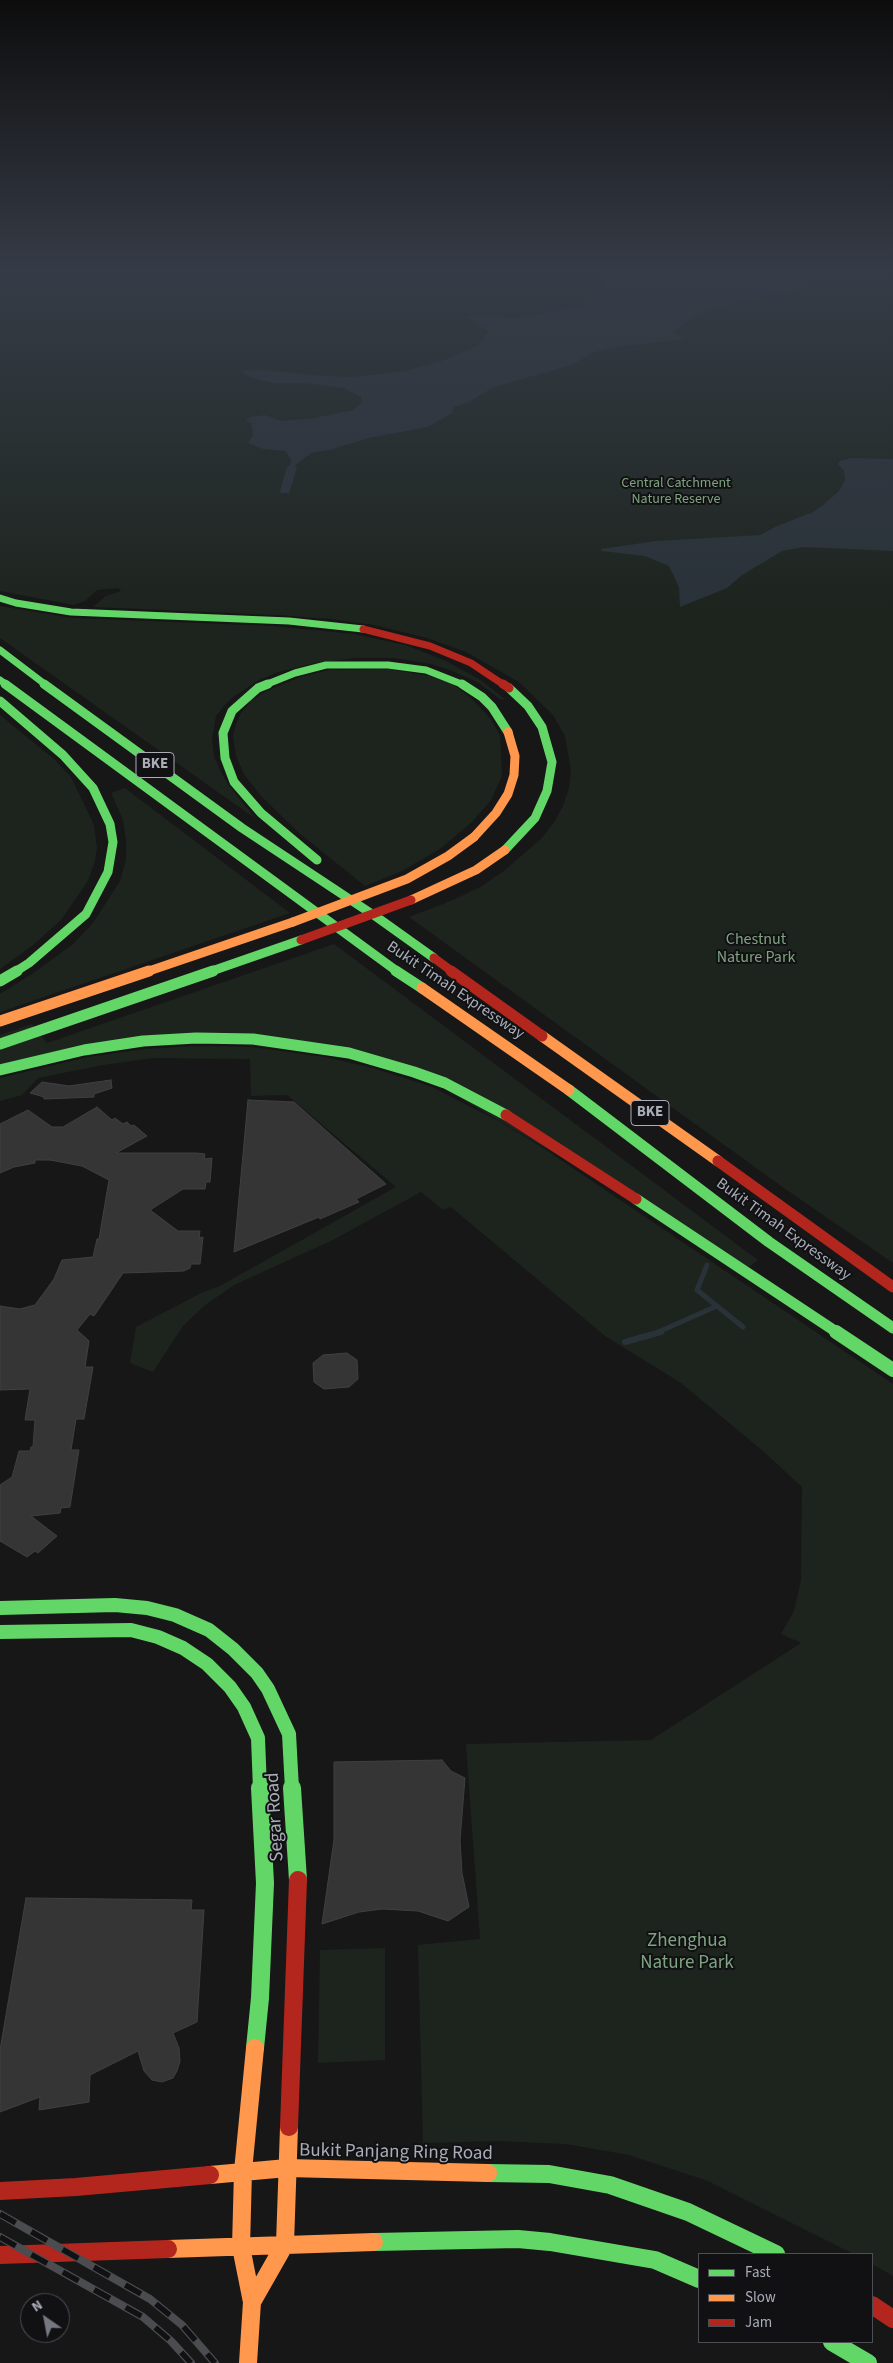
<!DOCTYPE html>
<html>
<head>
<meta charset="utf-8">
<style>
	body { margin:0 }
	#map { position:relative; width:893px; height:2363px; overflow:hidden; background:#171717; font-family:"Source Sans 3",sans-serif }
	canvas { display:block }
	.legend { position:absolute; left:698px; top:2253px; width:175px; height:90px; box-sizing:border-box; background:#111113; border:1px solid #4d4f55; margin:0; padding:6px 9px; list-style:none; font-size:15px; color:#a8adb8 }
	.legend li { display:flex; align-items:center; gap:10px; height:25px }
	.legend b { width:25px; border:1px solid #4d4f55 }
	.north { position:absolute; left:20px; top:2293px; width:50px; height:50px; box-sizing:border-box; background:#111113; border:1px solid #4d4f55; border-radius:50%; rotate:327deg; font-size:14px; font-weight:700; line-height:20px; text-align:center; color:#a8adb8 }
	.north::after { content:''; display:block; margin:auto; width:18px; height:22px; background:#757880; clip-path:polygon(50% 0,100% 100%,50% 72%,0 100%) }
</style>
</head>
<body>
<div id="map">
<canvas width="893" height="2363"></canvas>
<ul class="legend">
<li><b style="height:6px;background:#63d668"></b>Fast</li>
<li><b style="height:6px;background:#ff974d"></b>Slow</li>
<li><b style="height:6px;background:#b3261e"></b>Jam</li>
</ul>
<div class="north">N</div>
</div>
<script>
const c = document.querySelector('canvas').getContext('2d');
c.lineJoin = 'round';
function fill(path, color) { c.fillStyle = color; c.fill(path, 'evenodd'); }
const shape = rows => new Path2D(rows.map(r => 'M' + r).join(''));
function trace(path, color, width, dash) { c.strokeStyle = color; c.lineWidth = width; c.lineCap = dash ? 'butt' : 'round'; c.setLineDash(dash || []); c.stroke(path); }
function drawText(font, color, halo, rows, align = 'center') {
  c.font = font + ' "Source Sans 3",sans-serif'; c.lineWidth = 4; c.setLineDash([]); c.textBaseline = 'middle'; c.strokeStyle = halo; c.fillStyle = color; for (const [text, x, y, turn = 0] of rows) {
    c.save(); c.translate(x, y); c.rotate((+turn || 0) * Math.PI / 180); c.textAlign = isNaN(turn) ? turn : align; if (halo) c.strokeText(text, 0, 0); c.fillText(text, 0, 0); c.restore();
  }
}
fill(shape([
	[0,276,893,276,893,1263,781,1186,409,917,453,900,482,886,505,870,542,838,555,821,563,806,569,788,571,771,565,736,553,715,519,682,466,652,427,638,374,625,331,619,278,615,93,607,106,596,121,591,119,588,97,590,85,601,74,605,0,591],
	[0,606,72,618,272,626,354,634,405,645,444,660,479,679,505,699,501,700,479,683,450,670,431,664,395,658,356,658,315,663,278,672,259,680,233,697,224,706,216,716,212,739,214,756,220,770,227,783,256,819,0,638],
	[388,669,430,676,453,684,472,699,490,718,500,735,502,776,491,800,472,822,440,849,402,871,365,886,299,833,261,796,244,774,236,756,233,736,236,724,241,713,251,701,266,691,300,677,329,670],
	[0,715,55,760,71,777,94,825,97,848,95,861,88,881,61,920,33,945,0,969],
	[125,788,290,913,0,1012,0,994,32,974,73,944,93,923,120,881,126,860,126,841,123,820,111,793],
	[334,944,758,1260,749,1267,397,1061,147,1035,0,1075,0,1035,32,1024,47,1043],
	[196,1046,252,1047,325,1057,373,1068,432,1087,502,1123,543,1148,893,1384,893,2276,872,2264,872,2254,854,2254,708,2181,629,2155,566,2144,497,2141,423,2143,418,1945,480,1939,466,1744,651,1740,801,1643,781,1634,794,1611,801,1580,802,1487,763,1451,681,1383,605,1336,451,1207,443,1210,421,1192,333,1240,234,1285,204,1306,183,1326,153,1372,130,1363,136,1327,203,1292,220,1286,396,1187,287,1095,251,1096,250,1059,153,1058,103,1065,38,1078,22,1095,0,1101,0,1078,88,1057,145,1049],
	[385,1948,385,2060,318,2063,320,1950]
]), '#1d241e');
fill(shape([
	[600,276,887,276,883,280,887,286,819,286,752,298,710,309,697,314,678,328,675,332,682,338,681,340,614,347,591,353,574,364,494,387,468,402,454,407,451,414,427,427,369,438,329,450,311,453,293,467,290,467,291,459,285,451,263,449,248,443,253,435,251,423,246,421,250,417,265,415,282,421,314,418,353,410,362,402,361,397,344,388,305,383,273,383,250,377,241,371,266,370,321,376,352,377,406,371,442,361,479,345,489,331,465,316,500,316,512,319,577,307,586,305,605,288],
	[851,458,893,459,893,551,804,547,782,551,742,575,727,588,680,607,679,587,669,566,645,556,602,551,601,549,656,541,760,535,777,526,813,512,823,505,839,491,845,480,844,471,838,464,840,461]
]), '#2a3239');
trace(shape([
	[707,1265,697,1290,743,1327],
	[656,1333,717,1306]
]), '#2a3239', 5);
trace(shape([
	[625,1342,661,1332]
]), '#2a3239', 6);
fill(shape([
	[292,464,297,467,290,491,289,493,281,493,280,491,287,467,292,464]
]), '#2a3239');
const building = shape([
	[111,1080,112,1088,94,1094,94,1097,44,1099,44,1097,30,1093,42,1082,69,1086,111,1080],
	[248,1100,294,1102,386,1184,356,1199,359,1202,320,1219,319,1217,234,1252,248,1100],
	[97,1107,112,1120,115,1118,123,1124,127,1122,131,1126,134,1125,147,1136,116,1153,196,1153,205,1154,204,1159,212,1158,210,1182,206,1182,205,1189,183,1189,150,1210,178,1231,200,1231,199,1238,203,1237,200,1264,191,1264,190,1268,184,1271,123,1273,94,1316,90,1314,77,1330,89,1341,85,1367,93,1367,84,1419,76,1419,71,1450,79,1450,70,1507,61,1508,60,1513,31,1516,57,1536,38,1553,35,1551,27,1557,0,1541,0,1485,12,1477,19,1451,30,1451,31,1447,33,1447,35,1420,25,1420,30,1389,0,1390,0,1306,20,1309,35,1305,54,1279,62,1260,93,1257,97,1239,99,1239,109,1180,82,1166,50,1160,35,1160,35,1163,14,1167,0,1173,0,1124,28,1110,52,1127,63,1127,97,1107],
	[347,1353,357,1360,358,1379,349,1387,324,1389,314,1382,313,1363,323,1355,347,1353],
	[442,1760,451,1771,465,1778,460,1840,462,1873,469,1907,448,1921,418,1911,382,1909,359,1912,322,1924,334,1840,334,1762,442,1760],
	[26,1898,192,1900,191,1910,204,1910,197,2022,173,2033,179,2048,180,2061,177,2071,173,2078,162,2082,152,2080,144,2071,138,2051,90,2075,89,2102,39,2110,40,2097,0,2112,0,2050,26,1898]
]);
fill(building, '#353536');
trace(building, '#3f4043', 1);
trace(shape([
	[0,598,16,603,71,612,289,621,363,629],
	[0,650,46,685],
	[0,680,7,685],
	[265,685,295,673,326,665,388,665,426,670,464,685]
]), '#63d668', 7);
trace(shape([
	[5,684,398,972],
	[44,684,242,828,378,918,434,958],
	[268,684,258,688,232,711,223,733,225,758,234,782,261,813,317,860],
	[462,684,482,697,492,707,508,732],
	[0,701,63,755,93,788,110,824,113,842,108,872,86,914,29,963,15,972],
	[505,850,535,818,547,791,552,762,542,727,528,706,509,688],
	[209,972,301,940]
]), '#63d668', 9);
trace(shape([
	[396,971,422,988],
	[0,981,17,971],
	[0,1044,213,971],
	[0,1070,84,1050,143,1041,196,1038,253,1039,349,1053,414,1072,445,1083,506,1115],
	[569,1090,769,1242,893,1328],
	[636,1199,838,1333]
]), '#63d668', 11);
trace(shape([
	[836,1332,893,1370],
	[0,1608,115,1605,147,1608,175,1615,209,1630,233,1649,257,1673,268,1689,289,1734,292,1789],
	[0,1632,131,1630,158,1637,183,1648,207,1664,230,1687,244,1707,258,1738,260,1789]
]), '#63d668', 14);
trace(shape([
	[292,1788,298,1880],
	[255,2048,260,1998,265,1883,260,1788],
	[488,2173,549,2174,610,2185,688,2212,776,2254],
	[374,2242,518,2239,550,2242,655,2260,699,2279],
	[832,2342,868,2363]
]), '#63d668', 18);
trace(shape([
	[474,837,496,813,508,794,514,775,515,756,508,732],
	[146,972,293,922]
]), '#ff974d', 9);
trace(shape([
	[422,988,569,1090],
	[0,1021,149,971],
	[542,1036,718,1161]
]), '#ff974d', 11);
trace(shape([
	[210,2175,287,2168,488,2173],
	[168,2249,374,2242],
	[252,2302,285,2244,289,2127],
	[248,2363,252,2302,241,2247,243,2171,255,2048]
]), '#ff974d', 18);
trace(shape([
	[363,629,430,646,471,663,504,685]
]), '#b3261e', 7);
trace(shape([
	[503,684,509,688],
	[434,958,453,972]
]), '#b3261e', 9);
trace(shape([
	[451,971,542,1036],
	[506,1115,636,1199],
	[718,1161,893,1287]
]), '#b3261e', 11);
trace(shape([
	[289,2127,298,1880],
	[0,2191,76,2187,210,2175],
	[0,2255,168,2249],
	[872,2305,893,2319]
]), '#b3261e', 18);
const rail = shape([
	[0,2214,150,2299,182,2325,215,2363],
	[0,2237,143,2317,171,2341,191,2363]
]);
trace(rail, '#4b4c4f', 8);
trace(rail, '#111113', 5.5, [18]);
trace(shape([
	[411,900,476,870,505,850],
	[293,922,407,879,448,856,474,837]
]), '#ff974d', 9);
trace(shape([
	[301,940,411,900]
]), '#b3261e', 9);
const sky = c.createLinearGradient(0, 0, 0, 607);
sky.addColorStop(0, '#0d0d0d');
sky.addColorStop(0.45, '#363c47');
sky.addColorStop(1, '#363c4700');
c.fillStyle = sky;
c.fillRect(0, 0, 893, 607);
drawText('14px', '#7fa381', '#111113', [
	["Central Catchment",676,484],
	["Nature Reserve",676,500]
]);
for (const [x, y, w] of [
	[155,765,38],
	[650,1113,38]
]) { const box = new Path2D(); box.roundRect(x - w / 2, y - 12.5, w, 25, 4); c.fillStyle = '#111113'; c.fill(box); trace(box, '#a8adb8', 1); }
drawText('bold 15px', '#a8adb8', null, [
	["BKE",155,765],
	["BKE",650,1113]
]);
drawText('16px', '#7fa381', '#111113', [
	["Chestnut",756,940],
	["Nature Park",756,958]
]);
drawText('16px', '#a8adb8', '#111113', [
	["Bukit Timah Expressway",455,991,34],
	["Bukit Timah Expressway",783,1230,36]
]);
drawText('19px', '#a8adb8', '#111113', [
	["Segar Road",276,1817,-93],
	["Bukit Panjang Ring Road",396,2153,1]
]);
drawText('19px', '#7fa381', '#111113', [
	["Zhenghua",687,1942],
	["Nature Park",687,1964]
]);
</script>
</body>
</html>
